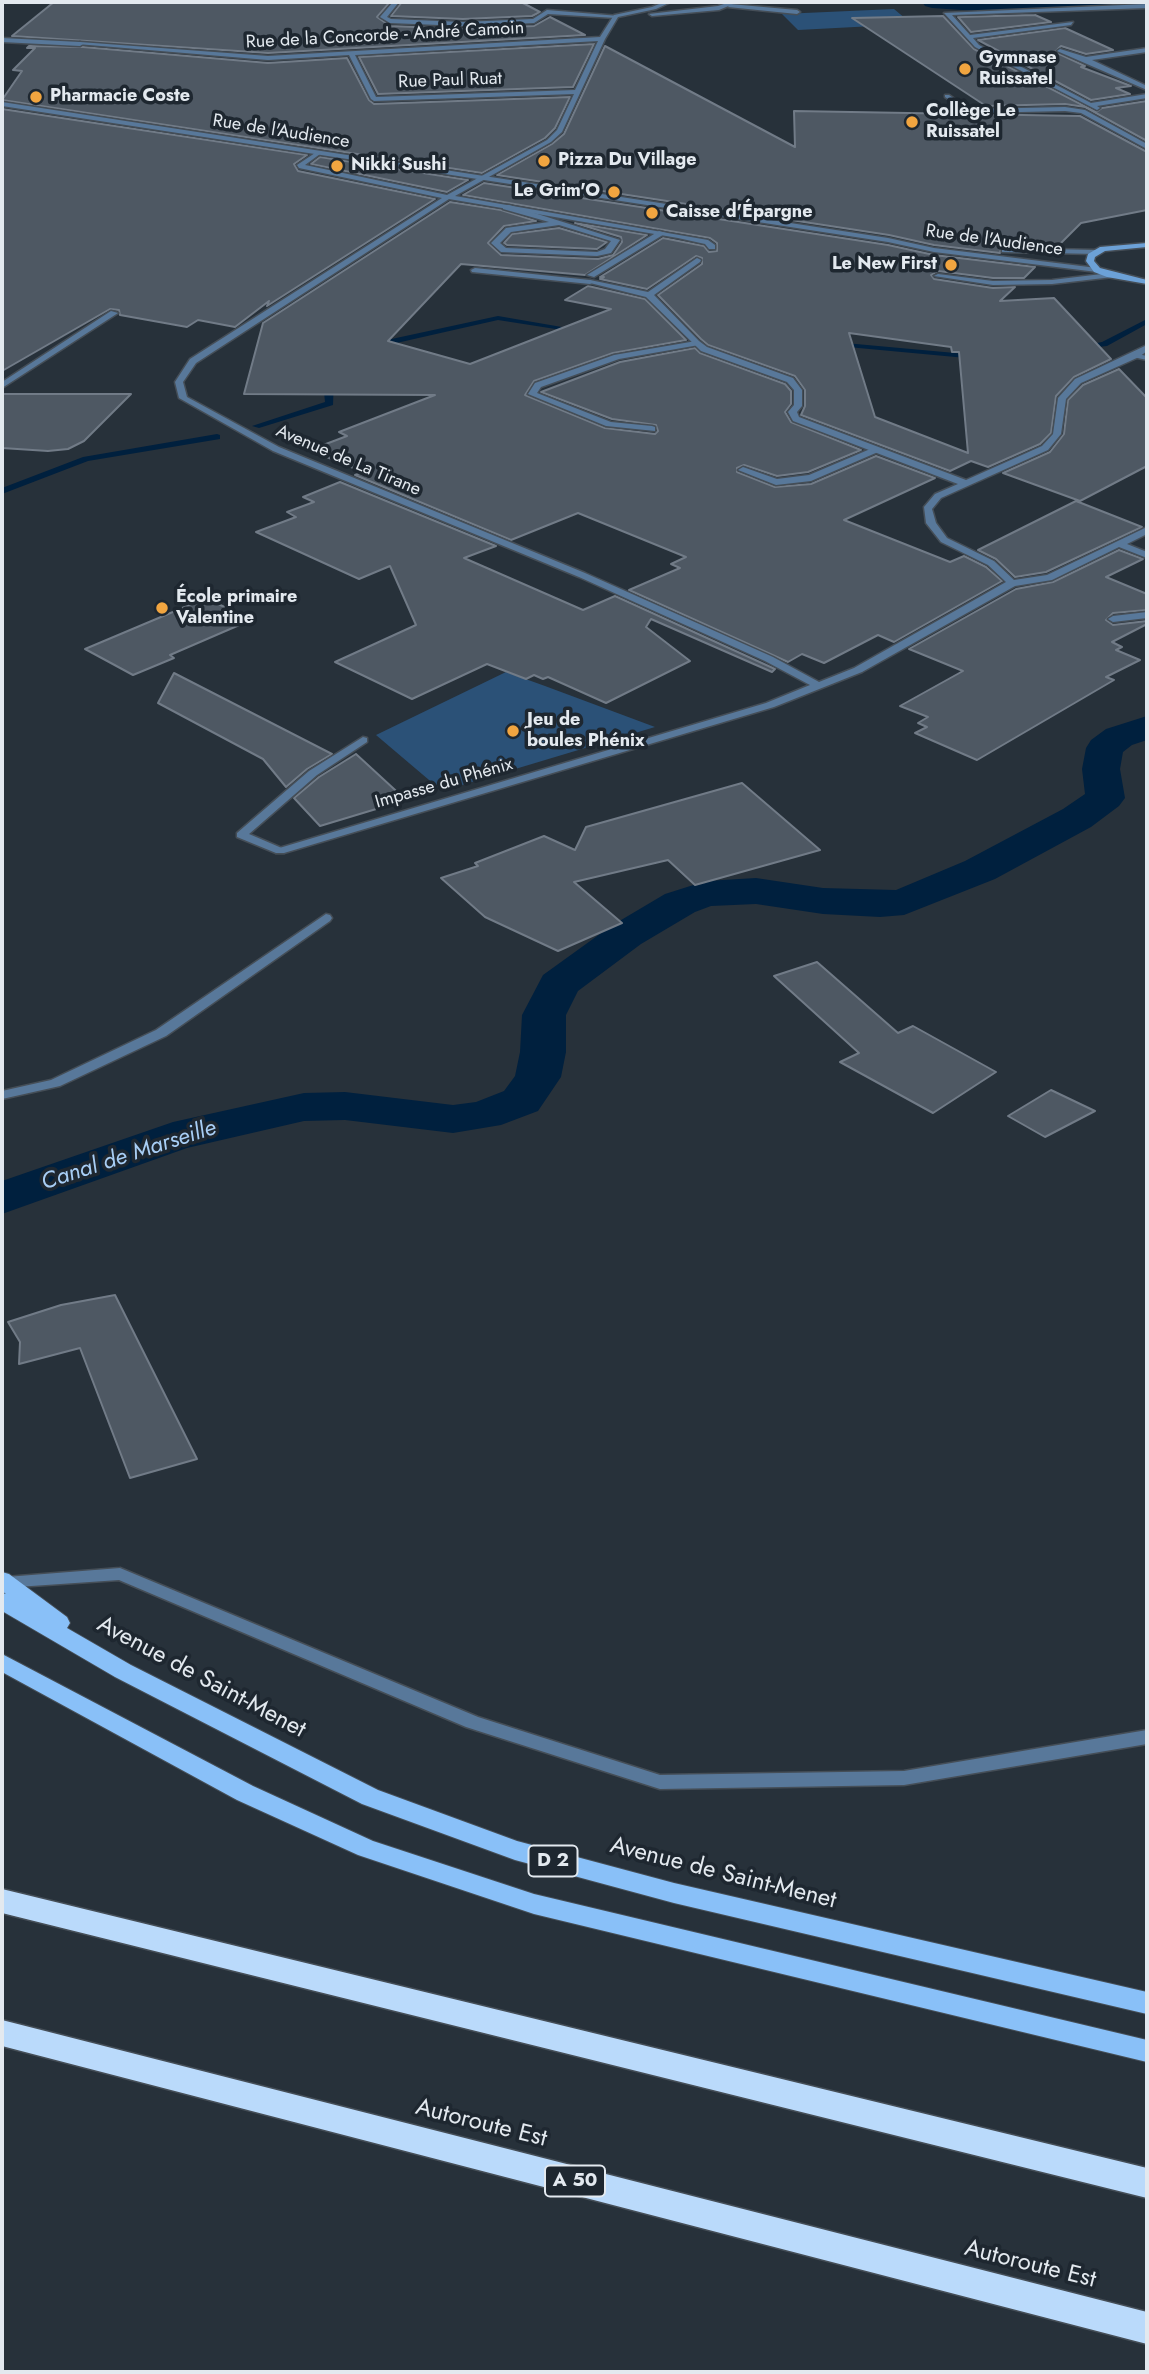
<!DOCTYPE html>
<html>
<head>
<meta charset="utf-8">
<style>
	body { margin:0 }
	#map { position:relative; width:1149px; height:2374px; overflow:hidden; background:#27313a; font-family:Jost,sans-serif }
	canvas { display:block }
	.frame { position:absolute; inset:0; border:4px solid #e3e9ef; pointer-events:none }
</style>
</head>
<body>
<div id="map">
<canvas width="1149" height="2374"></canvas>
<div class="frame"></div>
</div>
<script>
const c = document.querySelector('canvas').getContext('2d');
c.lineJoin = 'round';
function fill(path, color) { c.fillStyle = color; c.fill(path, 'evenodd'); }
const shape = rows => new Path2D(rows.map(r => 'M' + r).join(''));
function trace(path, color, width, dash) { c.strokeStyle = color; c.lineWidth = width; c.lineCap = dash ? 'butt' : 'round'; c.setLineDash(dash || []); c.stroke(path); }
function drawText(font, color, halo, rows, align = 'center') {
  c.font = font + ' Jost,sans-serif'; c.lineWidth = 7; c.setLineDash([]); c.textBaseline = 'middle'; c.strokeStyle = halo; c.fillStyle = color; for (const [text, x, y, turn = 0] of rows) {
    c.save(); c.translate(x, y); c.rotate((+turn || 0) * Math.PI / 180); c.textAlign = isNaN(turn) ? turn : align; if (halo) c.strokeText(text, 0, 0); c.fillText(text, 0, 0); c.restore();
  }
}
fill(shape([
	[894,9,912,24,798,30,782,14],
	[506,672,545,686,655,727,442,791,376,735]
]), '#2b5177');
fill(shape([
	[498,316,585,331,581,333,498,320,392,344,375,350,371,348,387,340,498,316],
	[1147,319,1147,324,1107,346,1081,349,1077,347,1102,342,1147,319],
	[834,342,977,355,981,357,977,359,837,346,834,346,834,342],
	[330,375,334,378,333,405,259,428,252,426,325,402,324,392,326,378,330,375],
	[217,434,220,435,220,439,88,461,2,494,2,488,83,457,217,434]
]), '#00203e');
fill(shape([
	[922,2,1145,2,1142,6,1135,8,977,11,932,8,925,6,922,2],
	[1147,716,1147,740,1132,745,1123,752,1120,769,1125,798,1119,806,1091,827,995,879,904,915,880,917,823,914,756,904,711,906,695,912,641,944,578,991,566,1015,566,1052,561,1077,538,1111,501,1125,453,1133,345,1120,304,1121,187,1148,2,1214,2,1181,173,1122,304,1093,345,1092,453,1105,476,1102,504,1091,515,1076,520,1052,522,1015,543,975,611,926,665,894,706,881,756,878,823,888,896,890,965,861,1063,809,1085,794,1082,769,1086,748,1091,740,1106,729,1147,716]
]), '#00203e');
const building = shape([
	[54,2,390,2,377,17,390,26,463,29,534,26,550,17,585,35,268,53,12,36,54,2],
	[402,2,521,2,540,12,532,16,463,19,391,16,402,2],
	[1035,15,1051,22,971,32,958,17,1035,15],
	[943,16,974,49,1096,112,1102,108,1147,101,1147,141,1085,107,1065,104,986,106,852,18,943,16],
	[1065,28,1113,50,1086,54,1061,46,1055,52,1085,66,1081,67,1131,86,1116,88,1130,94,1091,100,978,40,1065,28],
	[594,44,573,87,378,94,359,57,594,44],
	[29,46,83,47,268,63,347,58,369,100,374,104,570,97,555,128,545,138,482,173,2,100,22,71,13,70,35,48,27,48,29,46],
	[605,46,795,147,794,111,1080,116,1147,152,1147,210,1081,223,1057,247,1002,245,1000,253,934,245,889,235,497,175,552,144,564,134,605,46],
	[2,109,307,155,294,164,298,171,435,199,267,306,269,301,235,327,198,320,187,327,120,315,119,310,110,309,2,371,2,109],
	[320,157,468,180,447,192,311,164,320,157],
	[484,183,888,245,934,255,1035,267,1024,278,993,278,938,271,931,275,934,279,993,288,1015,287,1000,301,1054,298,1111,359,1074,377,1056,396,1051,433,1040,444,988,467,971,461,950,471,801,415,805,406,805,390,795,376,708,345,701,339,658,295,702,264,702,258,696,256,647,289,600,279,604,277,600,277,663,238,704,246,709,252,717,251,717,243,710,238,463,195,484,183],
	[849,333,951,347,952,352,959,352,968,453,875,417,849,333],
	[450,202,501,210,536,221,504,226,488,243,501,255,598,259,613,255,622,242,621,237,575,223,647,235,585,275,461,264,388,341,470,364,611,309,565,300,588,286,645,299,686,340,613,353,534,381,525,395,605,428,655,434,658,431,656,425,612,419,541,392,620,362,695,348,700,353,785,384,791,391,791,404,785,412,791,422,861,450,808,472,777,476,744,465,737,468,737,472,775,487,811,484,876,456,935,478,844,520,950,562,964,556,986,567,1002,581,894,642,878,635,824,663,802,654,788,662,629,590,680,568,671,564,686,557,578,513,511,540,355,475,363,472,310,450,347,436,339,432,435,395,244,394,263,323,450,202],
	[559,228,607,242,597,249,507,245,504,243,512,234,559,228],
	[1119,369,1147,398,1147,466,1080,501,1003,473,1050,452,1064,434,1068,400,1083,385,1119,369],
	[2,394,131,394,84,441,68,449,48,451,2,448,2,394],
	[340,482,496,546,464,558,583,610,615,596,775,669,772,672,651,619,646,627,690,661,606,703,548,677,543,679,534,675,526,679,487,664,412,699,335,662,416,625,390,566,359,579,256,532,296,517,287,512,314,502,303,497,340,482],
	[1076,501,1142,527,1046,572,1015,577,996,559,978,550,1076,501],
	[1119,550,1143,559,1106,577,1147,594,1147,610,1113,613,1106,620,1113,625,1147,621,1147,624,1112,642,1122,647,1116,650,1140,660,1106,677,1114,680,977,760,915,733,927,727,918,723,928,717,900,706,963,671,909,649,1016,589,1053,582,1119,550],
	[206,598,251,620,170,655,174,658,133,675,85,649,206,598],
	[174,673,332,754,307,769,286,787,263,759,158,703,174,673],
	[356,754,406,800,320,826,294,798,319,777,356,754],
	[742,783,820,850,695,885,668,860,574,882,622,923,558,951,485,917,441,878,478,866,475,863,544,836,575,850,586,827,742,783],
	[817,962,898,1033,913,1026,996,1072,933,1113,840,1062,859,1053,774,976,817,962],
	[1051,1090,1095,1111,1045,1137,1008,1116,1051,1090],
	[115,1295,197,1459,130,1478,80,1348,19,1364,20,1342,8,1322,61,1305,115,1295]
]);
fill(building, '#4e5863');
trace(building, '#717b87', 2);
const service = shape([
	[393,2,399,2,387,17,391,19,463,22,533,19,547,10,619,16,616,18,548,14,534,23,463,26,390,23,380,17,393,2],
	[730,4,797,10,800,12,797,14,728,7,730,4],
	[1147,4,1147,8,952,15,970,35,1073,22,1071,25,973,38,979,45,1091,103,1147,94,1147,98,1097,106,1100,108,1097,110,975,47,944,13,1147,4],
	[1147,48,1147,52,1092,60,1147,86,1147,90,1057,51,1060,49,1086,57,1147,48],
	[945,95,949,95,966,107,977,109,1065,107,1085,110,1147,144,1147,149,1081,113,1065,111,977,113,962,109,945,97,945,95],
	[503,205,509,205,620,240,611,253,597,256,501,252,491,243,506,228,549,222,503,209,503,205],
	[559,225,611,241,605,249,597,252,506,248,500,243,511,232,559,225],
	[659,231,666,233,594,277,587,275,659,231],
	[475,268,590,280,594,282,590,284,472,272,471,270,475,268],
	[1110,273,1113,273,1113,277,1052,284,993,285,934,276,938,274,993,281,1052,280,1110,273],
	[111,311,118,313,2,388,2,382,111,311],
	[696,341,700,343,699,345,619,359,541,387,537,393,611,422,652,426,655,427,655,431,606,426,528,394,535,383,614,355,696,341],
	[1133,353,1147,356,1147,360,1133,357,1133,353],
	[875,447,878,448,878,452,811,481,776,485,738,470,743,467,777,479,809,475,875,447],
	[363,737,367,738,367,742,317,775,249,834,284,849,284,853,276,853,237,837,237,833,309,771,363,737],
	[326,914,330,915,332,918,330,921,166,1036,60,1086,2,1099,2,1091,51,1080,156,1030,326,914],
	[120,1568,478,1717,660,1775,904,1771,1147,1730,1147,1744,904,1785,660,1789,466,1727,119,1580,2,1588,2,1578,6,1577,120,1568]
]);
const pedestrian = shape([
	[2,38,80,42,83,44,80,46,2,42,2,38]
]);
const minor = shape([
	[664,2,671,2,656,9,618,17,605,39,562,132,551,142,455,196,708,240,715,245,715,249,709,249,705,244,678,238,449,199,196,363,183,382,187,397,279,447,585,573,773,657,819,682,854,668,1006,582,988,565,941,542,926,523,924,507,935,494,958,484,793,421,788,412,794,405,794,390,787,382,701,351,646,297,586,282,590,280,648,292,697,258,701,260,700,262,654,295,699,341,707,347,793,378,802,390,802,406,797,412,799,417,966,480,1042,446,1053,434,1058,398,1075,379,1147,345,1147,351,1139,357,1081,383,1066,399,1061,434,1048,450,941,498,932,509,936,523,947,538,994,561,1014,580,1047,575,1147,527,1147,534,1127,544,1147,552,1147,558,1119,547,1052,580,1015,586,862,672,774,707,284,853,276,853,276,849,766,703,810,685,765,661,579,577,273,451,179,398,175,382,190,359,442,198,299,168,297,165,318,151,320,154,305,165,447,195,547,140,557,130,574,94,374,101,371,99,349,55,268,60,77,44,80,42,268,56,600,37,614,15,652,7,664,2],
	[598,41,575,90,376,97,355,55,598,41],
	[730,2,738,2,719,10,652,16,649,14,718,6,730,2],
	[1147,612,1147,618,1113,622,1108,619,1113,616,1147,612]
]);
const tertiary = shape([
	[2,102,888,238,934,248,1097,268,1101,270,1097,272,934,252,888,242,2,106,2,102],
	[1005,248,1096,250,1100,252,1096,254,1002,252,1002,248,1005,248]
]);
const secondary = shape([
	[1147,243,1147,247,1105,251,1095,257,1094,261,1100,268,1147,280,1147,284,1107,277,1094,272,1086,261,1088,254,1100,247,1147,243]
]);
const primary = shape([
	[2,1572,9,1574,67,1617,70,1623,67,1628,131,1665,378,1790,517,1841,674,1883,1147,1992,1147,2014,674,1903,515,1860,362,1804,115,1677,2,1611,2,1593,6,1594,2,1591,2,1572],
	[2,1654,253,1786,373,1841,534,1894,1147,2040,1147,2062,534,1914,358,1855,237,1800,2,1672,2,1654]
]);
const motorway = shape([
	[2,1889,1147,2168,1147,2198,2,1913,2,1889],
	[2,2020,1147,2312,1147,2344,2,2046,2,2020]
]);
trace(service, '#454e57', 3);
trace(pedestrian, '#454e57', 3);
trace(minor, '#454e57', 3);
trace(tertiary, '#454e57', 3);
trace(secondary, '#454e57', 3);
trace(primary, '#454e57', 2);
trace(motorway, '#454e57', 3);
fill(service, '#58789a');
fill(pedestrian, '#58789a');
fill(minor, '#58789a');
fill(tertiary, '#58789a');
fill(secondary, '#6ca1d7');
fill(primary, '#89c0f8');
fill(motorway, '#badafb');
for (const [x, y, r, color] of [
	[965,69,7,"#f1a540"],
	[36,97,7,"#f1a540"],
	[912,122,7,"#f1a540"],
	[544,161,7,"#f1a540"],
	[337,166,7,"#f1a540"],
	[614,192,7,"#f1a540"],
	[652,213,7,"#f1a540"],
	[951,265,7,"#f1a540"],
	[162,608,7,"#f1a540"],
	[513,731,7,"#f1a540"]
]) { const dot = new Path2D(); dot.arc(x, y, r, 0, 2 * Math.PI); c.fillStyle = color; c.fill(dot); trace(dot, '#1e2730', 2.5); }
drawText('18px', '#e3e9ef', '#1e2730', [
	["Rue de la Concorde - André Camoin",385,36,-3],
	["Rue Paul Ruat",450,81,-2],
	["Rue de l'Audience",281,132,9],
	["Rue de l'Audience",994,241,8],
	["Avenue de La Tirane",348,461,23],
	["Impasse du Phénix",444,784,-16]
]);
drawText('bold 18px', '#e3e9ef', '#1e2730', [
	["Gymnase",979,59],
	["Ruissatel",979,80],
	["Pharmacie Coste",50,97],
	["Collège Le",926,112],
	["Ruissatel",926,133],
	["Pizza Du Village",558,161],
	["Nikki Sushi",351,166],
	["Le Grim'O",600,192,"right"],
	["Caisse d'Épargne",666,213],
	["Le New First",937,265,"right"],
	["École primaire",176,598],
	["Valentine",176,619],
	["Jeu de",527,721],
	["boules Phénix",527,742]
], 'left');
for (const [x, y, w] of [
	[553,1861,49],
	[575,2181,60]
]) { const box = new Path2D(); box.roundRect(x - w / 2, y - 15.5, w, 31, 5); c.fillStyle = '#1e2730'; c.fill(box); trace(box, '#e3e9ef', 2); }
drawText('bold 19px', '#e3e9ef', null, [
	["D 2",553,1861],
	["A 50",575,2181]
]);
drawText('italic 23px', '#a8cef5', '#1e2730', [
	["Canal de Marseille",129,1156,-18]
]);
drawText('24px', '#e3e9ef', '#1e2730', [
	["Avenue de Saint-Menet",201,1678,28],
	["Avenue de Saint-Menet",723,1874,14],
	["Autoroute Est",481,2124,14],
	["Autoroute Est",1030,2265,14]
]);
</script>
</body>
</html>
